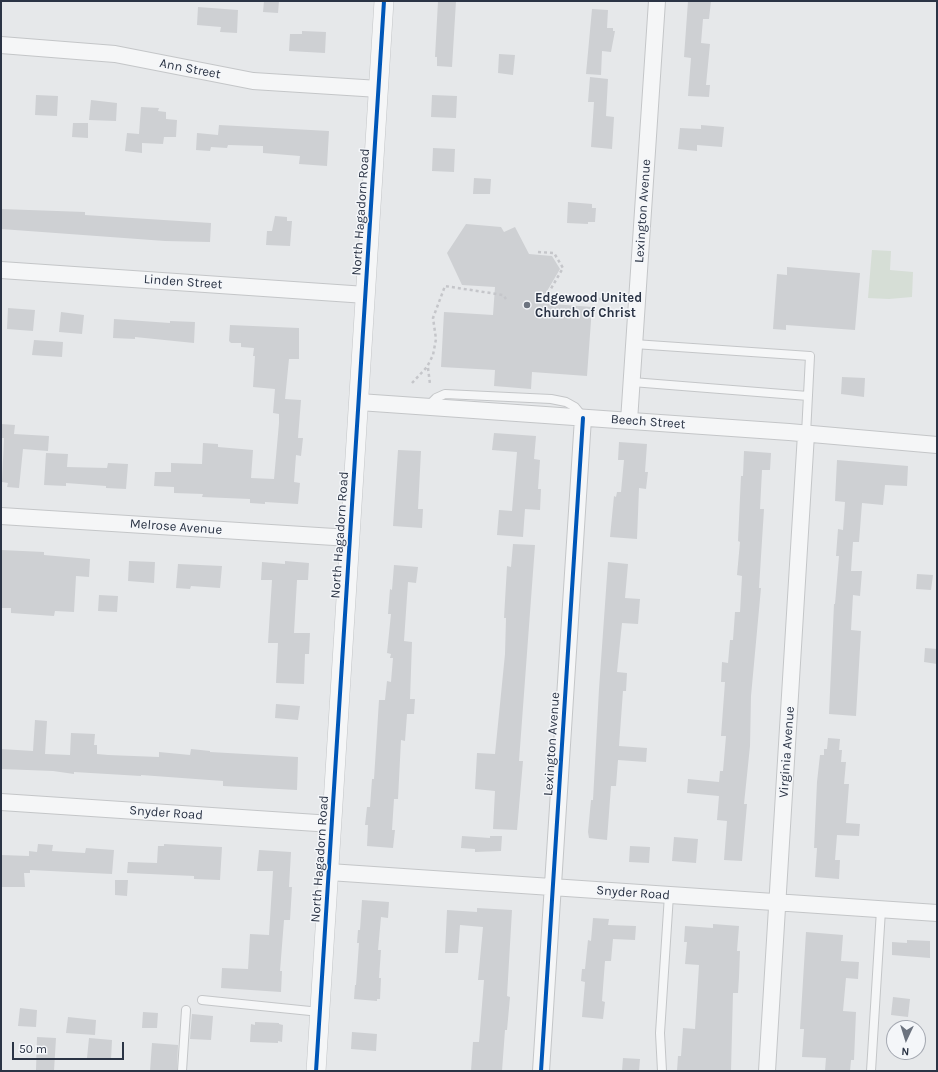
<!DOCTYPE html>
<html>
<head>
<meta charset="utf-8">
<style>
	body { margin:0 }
	#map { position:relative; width:938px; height:1072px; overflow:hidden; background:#e6e8ea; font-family:Karla,sans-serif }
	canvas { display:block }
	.frame { position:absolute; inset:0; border:2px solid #2b3445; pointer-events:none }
	.north { position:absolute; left:886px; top:1020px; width:40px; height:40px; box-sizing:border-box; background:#f4f6f9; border:1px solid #a4a8b1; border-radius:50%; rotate:184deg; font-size:11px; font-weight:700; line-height:16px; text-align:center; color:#2b3445 }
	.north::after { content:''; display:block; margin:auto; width:14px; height:18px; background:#6c737f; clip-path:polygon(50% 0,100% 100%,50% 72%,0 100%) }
	.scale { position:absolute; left:12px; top:1042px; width:112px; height:18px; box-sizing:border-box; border:2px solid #2b3445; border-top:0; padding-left:5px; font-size:12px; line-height:14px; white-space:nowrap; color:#2b3445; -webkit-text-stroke:3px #f4f6f9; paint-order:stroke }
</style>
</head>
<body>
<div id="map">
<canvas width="938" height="1072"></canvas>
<div class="frame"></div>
<div class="north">N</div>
<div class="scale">50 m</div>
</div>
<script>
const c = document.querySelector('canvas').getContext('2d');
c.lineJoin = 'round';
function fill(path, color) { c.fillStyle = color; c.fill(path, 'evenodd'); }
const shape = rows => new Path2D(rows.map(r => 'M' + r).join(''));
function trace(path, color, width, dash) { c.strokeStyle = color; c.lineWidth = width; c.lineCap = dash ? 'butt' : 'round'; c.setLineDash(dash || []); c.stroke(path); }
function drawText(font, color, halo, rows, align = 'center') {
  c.font = font + ' Karla,sans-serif'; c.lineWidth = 3; c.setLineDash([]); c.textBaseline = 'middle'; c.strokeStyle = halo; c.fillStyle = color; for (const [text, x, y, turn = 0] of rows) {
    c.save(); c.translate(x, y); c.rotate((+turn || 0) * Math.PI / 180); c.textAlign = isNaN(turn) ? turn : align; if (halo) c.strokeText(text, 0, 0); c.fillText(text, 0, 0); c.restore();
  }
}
fill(shape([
	[872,250,891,251,890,270,913,272,912,297,889,299,868,298]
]), '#d6ded6');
fill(shape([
	[264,1,279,1,278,13,263,12],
	[438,1,456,1,452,67,437,66,437,57,435,57],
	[688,1,711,1,709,19,703,19,701,43,710,44,706,85,710,85,709,97,688,96,691,58,684,57],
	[198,7,238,10,237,33,220,32,221,27,197,25],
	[592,9,608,10,607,28,613,28,613,31,615,31,611,52,602,51,601,75,586,74],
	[302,31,326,32,325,53,289,51,290,34,302,34],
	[499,54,515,55,513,75,498,73],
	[590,77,608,79,606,116,614,117,612,149,591,147,594,102,588,102],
	[36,95,58,96,57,116,35,115],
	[432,95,457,96,456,118,431,117],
	[91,100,117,103,116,121,89,120],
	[141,107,159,108,158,111,166,112,166,119,177,120,176,137,164,137,163,144,142,143,142,153,125,151,127,133,139,134],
	[73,123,88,123,88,138,72,137],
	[219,125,329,131,327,166,299,164,300,156,263,153,263,146,228,145,227,148,211,147,210,151,196,150,197,133,218,135],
	[701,125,724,127,722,147,697,145,697,151,678,149,680,128,701,129],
	[433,148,455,149,454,172,432,171],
	[474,178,491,179,490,194,473,194],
	[568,202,592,204,592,208,596,208,595,222,588,222,588,224,567,223],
	[1,209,85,212,85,215,211,223,210,242,165,241,1,229],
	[275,216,287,217,287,221,292,221,290,246,266,245,267,231,272,231],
	[466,224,501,227,504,232,515,227,529,254,552,256,560,269,540,303,592,307,587,376,532,372,531,389,494,386,495,370,441,367,444,312,493,315,495,287,462,285,447,253],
	[787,267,860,273,855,330,786,325,786,330,773,329,777,274,787,275],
	[8,308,35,310,33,331,7,329],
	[61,312,84,315,82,334,59,332],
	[114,319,170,323,170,321,195,322,194,343,135,337,135,339,113,338],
	[230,325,299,328,299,359,289,359,285,399,301,400,298,438,303,438,301,456,296,455,294,482,300,483,298,504,265,502,265,504,250,503,250,499,202,497,203,494,174,493,174,487,154,486,155,472,171,472,171,463,202,464,203,443,218,444,218,447,253,450,251,478,274,479,279,423,279,414,273,413,275,389,253,387,255,356,253,356,254,348,241,347,241,343,231,343,229,341],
	[34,340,63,342,62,357,32,355],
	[842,377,865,378,864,397,841,394],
	[1,424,15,425,14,434,49,436,48,451,23,449,19,488,7,487,8,483,2,482,4,438,1,438],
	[494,433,536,436,534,459,540,460,538,489,541,489,540,510,525,509,523,537,497,535,499,510,512,511,517,452,492,450],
	[619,442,647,444,645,472,648,472,646,489,639,488,637,539,610,537,614,496,616,497,617,492,621,492,624,460,618,460],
	[398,450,421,451,418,509,423,509,422,528,393,526],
	[744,451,771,453,770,470,762,470,760,509,764,509,759,588,761,588,751,696,750,746,744,804,747,804,742,861,724,860,727,821,717,820,719,796,687,793,688,779,719,782,720,771,723,771,726,736,721,736,725,682,721,682,722,662,728,663,730,640,733,640,735,612,740,612,742,576,737,575,740,542,738,541,741,476,743,476],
	[46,453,68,454,67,467,107,468,108,463,128,464,126,489,106,488,106,486,66,483,66,486,44,485],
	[837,460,908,466,907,486,885,485,883,505,862,503,859,542,853,542,851,571,862,571,860,596,853,595,851,630,861,631,856,716,829,714,834,604,835,604,839,556,836,556,838,529,843,530,845,502,835,501],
	[513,544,535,545,519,761,523,761,517,830,493,829,495,791,475,789,477,753,495,754,505,654,506,618,504,618,507,566,511,567],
	[1,550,44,552,44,555,90,559,89,577,76,576,74,612,55,611,54,616,11,613,11,608,1,608],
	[129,561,155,562,154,583,128,581],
	[285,561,309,563,308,580,297,580,294,633,310,633,309,654,305,654,304,684,276,683,278,643,268,643,272,580,261,580,262,562,285,564],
	[608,562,628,564,625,598,640,599,638,624,622,623,617,672,627,673,626,691,623,691,619,746,647,748,646,762,618,760,616,786,611,786,607,840,589,838,588,832,591,800,593,800,599,689],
	[178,564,222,566,220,588,191,586,190,589,176,588],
	[394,565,418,567,416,583,408,582,404,641,412,642,410,699,415,699,414,714,407,714,405,741,401,740,398,799,394,799,392,830,395,830,393,848,367,846,368,825,365,825,367,807,370,807,372,779,374,779,379,700,385,700,387,681,391,682,393,658,390,658,391,654,387,653,391,614,388,614,390,589,392,590],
	[917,574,933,575,931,590,916,589],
	[99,595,118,596,117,612,98,611],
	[925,648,937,649,937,664,924,662],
	[276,704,300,706,298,720,275,718],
	[35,720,47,721,45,754,70,755,71,733,95,734,94,745,97,745,97,754,108,755,159,757,159,752,190,755,191,749,210,751,210,752,298,757,297,790,223,786,223,781,141,775,141,776,74,772,74,774,53,771,1,769,1,749,33,751],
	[828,738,840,739,839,750,842,750,841,762,846,762,844,784,849,784,846,823,860,824,859,836,837,835,835,860,840,860,839,879,815,877,817,848,814,848,817,782,820,755,824,755,824,749,827,749],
	[462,836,490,838,490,836,502,836,501,851,475,852,475,849,461,848],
	[674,837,698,839,696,863,672,861],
	[38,844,53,845,52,851,85,853,86,848,114,850,112,874,30,870,30,873,24,873,25,887,1,887,1,855,29,856,29,851,37,852],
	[164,844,222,847,220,880,194,879,194,876,127,873,128,862,157,863,158,846,164,846],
	[630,846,650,847,649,863,629,862],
	[259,850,291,852,289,887,292,887,290,920,284,920,280,971,282,971,281,992,221,988,222,968,248,969,250,934,269,935,273,871,257,871],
	[115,880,128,880,127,896,115,895],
	[362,900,389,902,388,918,381,917,378,950,381,950,379,978,381,978,380,999,377,999,377,1001,354,999,355,985,356,985,359,943,357,943,358,930,360,930],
	[477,908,512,910,507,996,510,997,507,1030,505,1030,502,1071,471,1071,473,1042,479,1042,484,980,478,980,483,927,460,925,458,953,445,953,447,910,477,912],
	[593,918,609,919,608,925,636,926,635,940,613,939,611,961,605,961,602,1001,605,1002,603,1019,582,1017,585,982,581,981,582,969,585,969,588,940,591,941],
	[713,924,739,926,737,951,740,951,739,977,738,993,733,993,731,1071,677,1071,678,1056,681,1056,683,1028,695,1029,699,965,685,964,687,942,684,942,685,926,713,928],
	[806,932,843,935,841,961,859,962,858,979,846,978,843,1011,856,1012,854,1060,851,1060,850,1071,825,1071,826,1058,802,1057,804,1029,800,1029],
	[907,940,930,941,930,958,892,955,892,942,907,943],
	[893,997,910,999,908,1017,891,1015],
	[20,1008,37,1010,36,1027,18,1026],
	[143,1012,158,1013,157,1028,142,1028],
	[192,1014,213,1016,211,1040,190,1039],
	[68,1017,96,1020,95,1035,66,1033],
	[255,1022,279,1023,279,1024,283,1025,282,1042,278,1041,278,1043,250,1042,251,1024,255,1025],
	[352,1032,377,1034,376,1051,351,1049],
	[37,1037,56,1038,54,1071,36,1070],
	[89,1038,112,1040,111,1060,87,1058],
	[152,1043,178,1045,177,1071,150,1071],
	[623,1058,640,1059,639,1071,622,1071]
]), '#ced0d3');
const service = shape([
	[634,344,810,356,806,434],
	[632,382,808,396],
	[428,406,436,398,445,394,551,399,566,402,575,407,583,417],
	[202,1000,320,1012],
	[182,1071,186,1010],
	[662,1071,660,1033,669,895],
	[871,1071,881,910]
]);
const minor = shape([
	[1,45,115,54,253,81,379,89],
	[1,270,366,295],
	[359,402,789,432,937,445],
	[629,421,657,1],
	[1,516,350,538],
	[1,802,332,824],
	[329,872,937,913],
	[541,1071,583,418],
	[767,1071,806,434]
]);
const tertiary = shape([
	[316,1071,384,1]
]);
trace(service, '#c4c6c8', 10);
trace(minor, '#c4c6c8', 18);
trace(tertiary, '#c4c6c8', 20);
trace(shape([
	[538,252,554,253,563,268,549,292,550,295,623,301],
	[428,368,430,384],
	[412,383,427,367,433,355,436,339,433,318,445,286,503,295,506,299]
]), '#c5c6ca', 2.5, [3, 3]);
trace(service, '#f5f6f7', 8);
trace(minor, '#f5f6f7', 16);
trace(tertiary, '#f5f6f7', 19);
trace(shape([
	[316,1071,384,1],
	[541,1071,583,418]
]), '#0057b8', 4);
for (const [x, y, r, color] of [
	[527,305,4,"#6c737f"]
]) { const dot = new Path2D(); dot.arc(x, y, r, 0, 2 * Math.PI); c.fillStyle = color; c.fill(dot); trace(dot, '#f4f6f9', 1.5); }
drawText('13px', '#2b3445', '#f4f6f9', [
	["Ann Street",190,69,11],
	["Lexington Avenue",643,211,-86],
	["North Hagadorn Road",361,212,-86],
	["Linden Street",183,282,4],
	["Beech Street",648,422,4],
	["Melrose Avenue",176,527,4],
	["North Hagadorn Road",340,535,-86],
	["Lexington Avenue",552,744,-86],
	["Virginia Avenue",787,752,-86],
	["Snyder Road",166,813,4],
	["North Hagadorn Road",320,859,-86],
	["Snyder Road",633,893,4]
]);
drawText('bold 13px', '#2b3445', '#f4f6f9', [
	["Edgewood United",535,298],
	["Church of Christ",535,313]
], 'left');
</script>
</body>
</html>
